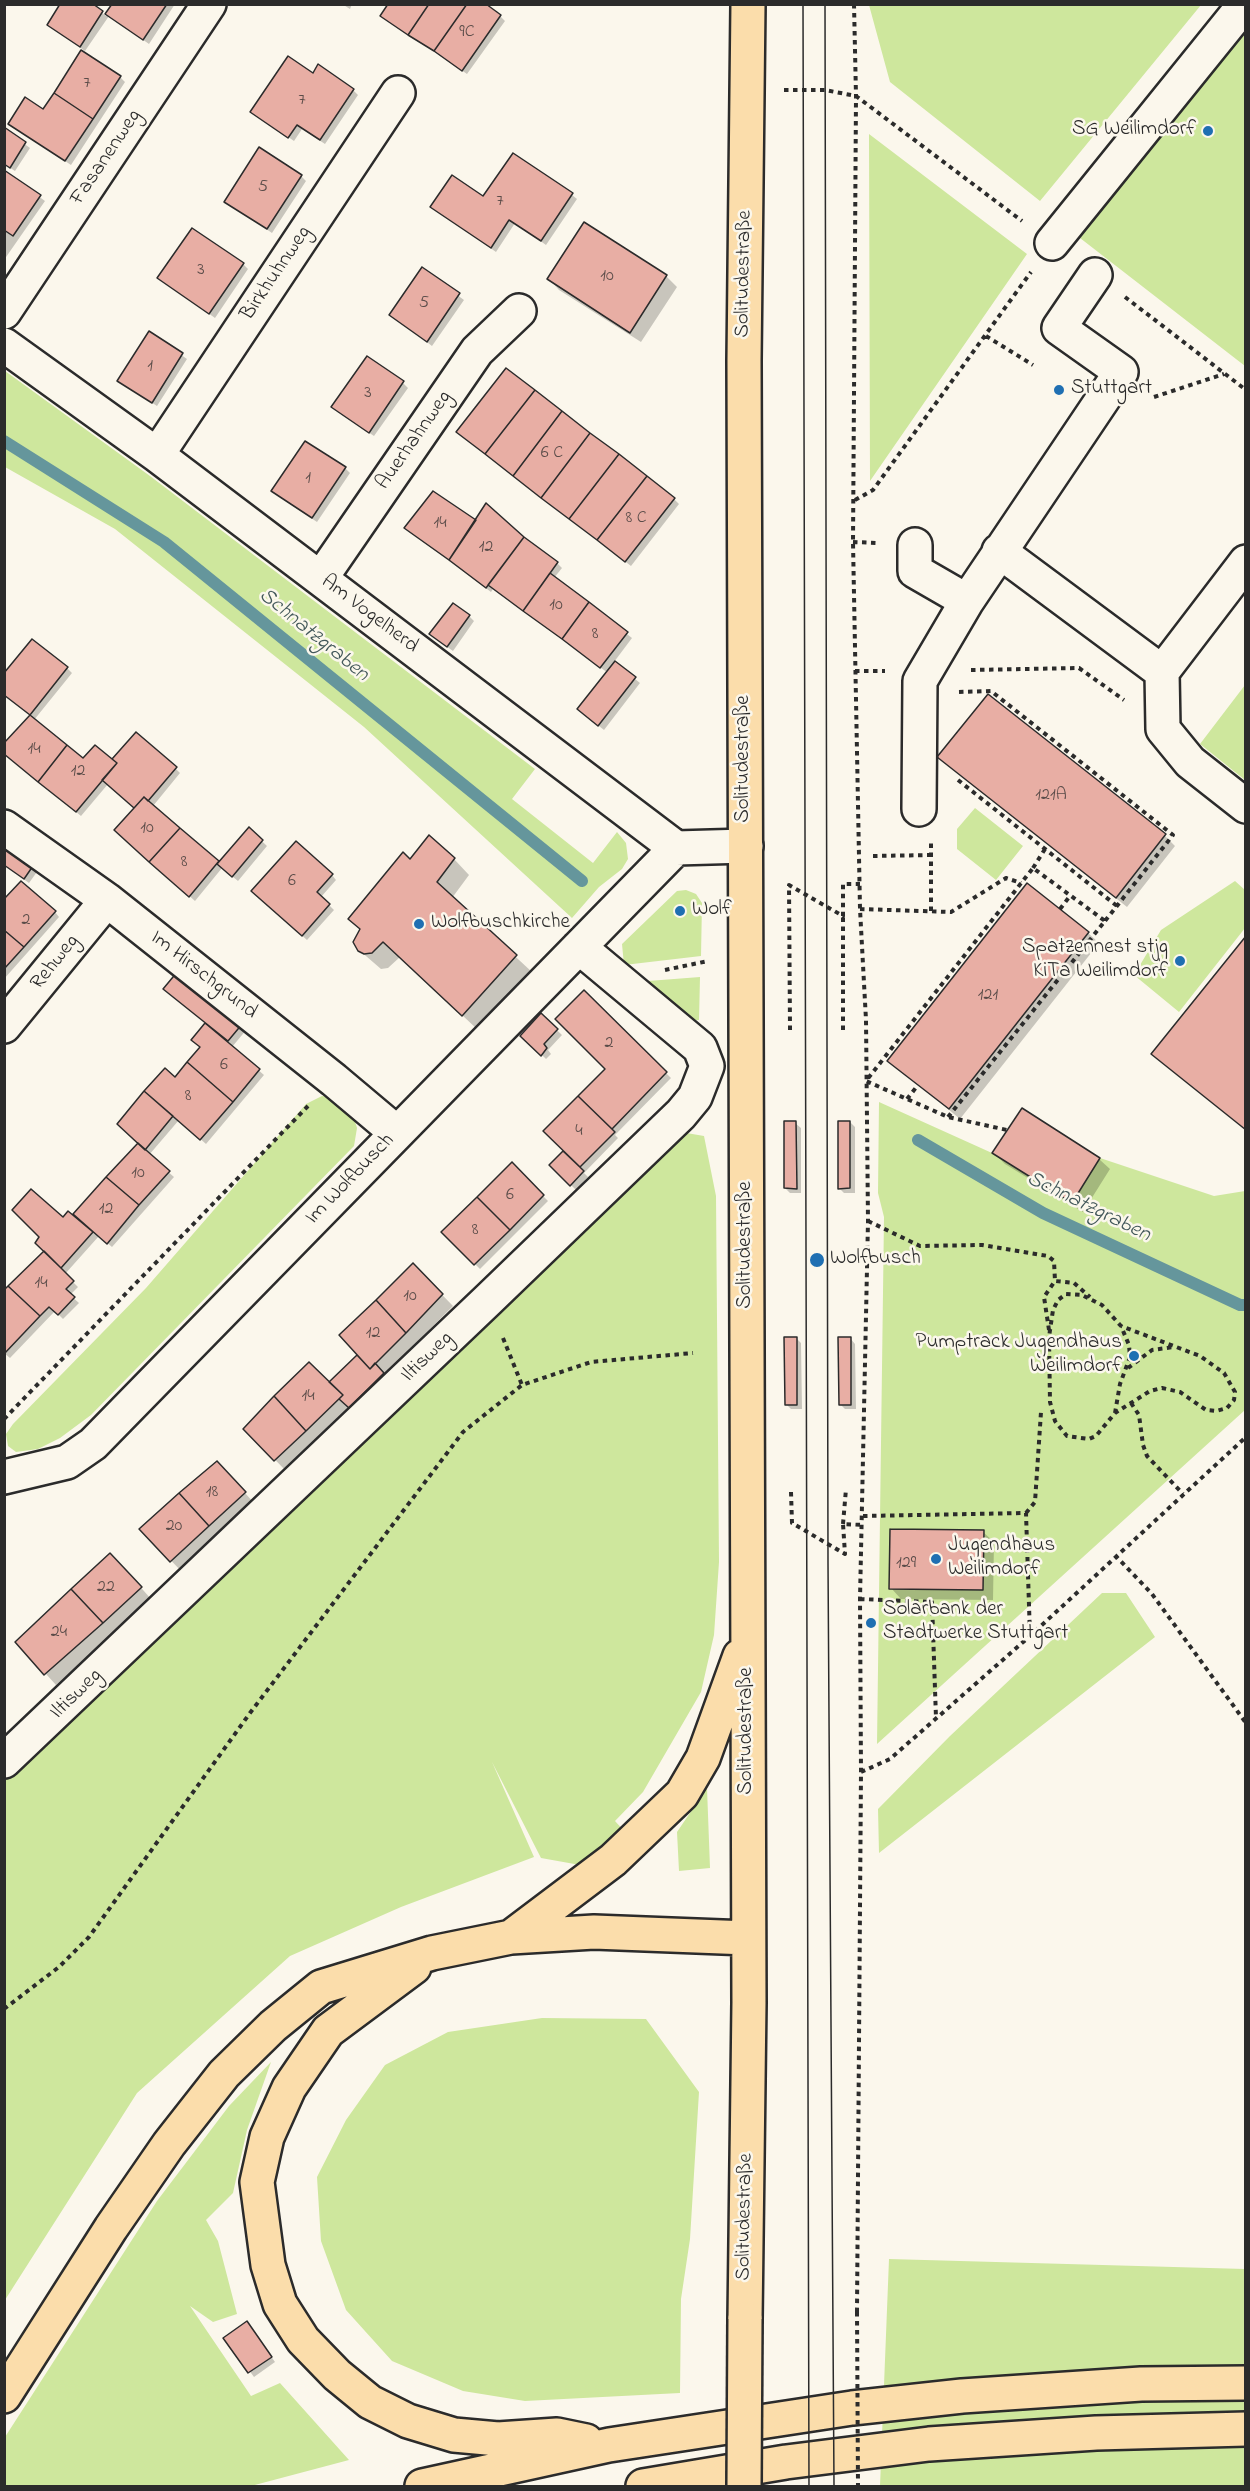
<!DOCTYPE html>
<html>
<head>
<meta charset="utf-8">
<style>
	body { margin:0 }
	#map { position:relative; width:1250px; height:2491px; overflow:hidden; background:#fbf7ec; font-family:"Indie Flower",sans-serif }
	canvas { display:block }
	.frame { position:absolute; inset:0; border:6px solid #2b2b2b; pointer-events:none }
</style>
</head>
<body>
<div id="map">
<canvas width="1250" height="2491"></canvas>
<div class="frame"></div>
</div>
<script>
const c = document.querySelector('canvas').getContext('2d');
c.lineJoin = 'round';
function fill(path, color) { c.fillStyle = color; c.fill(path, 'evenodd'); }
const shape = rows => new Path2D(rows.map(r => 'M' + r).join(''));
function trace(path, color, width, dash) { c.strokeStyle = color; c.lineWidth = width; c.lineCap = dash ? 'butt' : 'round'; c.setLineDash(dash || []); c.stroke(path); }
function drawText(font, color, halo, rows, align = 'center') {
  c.font = font + ' "Indie Flower",sans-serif'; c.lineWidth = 5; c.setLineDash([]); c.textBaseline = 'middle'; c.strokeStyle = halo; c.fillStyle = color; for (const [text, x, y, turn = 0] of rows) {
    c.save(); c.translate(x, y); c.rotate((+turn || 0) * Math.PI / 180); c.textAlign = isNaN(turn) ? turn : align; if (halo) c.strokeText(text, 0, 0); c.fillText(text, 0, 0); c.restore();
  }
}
fill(shape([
	[869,5,870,4,1201,5,1040,201,890,82],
	[1245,30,1245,366,1080,238],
	[869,134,1027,254,870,481],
	[5,371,150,476,535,769,512,799,593,863,617,832,626,843,628,859,622,869,599,887,572,918,364,727,115,529,5,467],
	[1245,685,1245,780,1200,744],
	[975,808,1023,846,996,880,957,849,957,829],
	[1235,881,1245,890,1245,928,1179,1012,1134,975,1161,930],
	[686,890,696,894,702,903,701,956,624,965,622,944,677,891],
	[700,977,699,1020,691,1021,648,981],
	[322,1096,338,1098,352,1112,357,1128,354,1146,91,1415,60,1438,38,1449,16,1452,8,1446,6,1434,13,1424,146,1288,306,1104],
	[879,1102,992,1153,1071,1203,1100,1158,1214,1196,1245,1191,1245,1410,877,1744,884,1217,878,1193],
	[669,1130,704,1136,716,1196,719,1562,714,1635,701,1692,643,1792,615,1821,626,1833,580,1865,541,1858,492,1762,534,1857,401,1907,290,1956,137,2093,5,2300,5,1757],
	[1102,1593,1126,1593,1155,1637,879,1853,878,1809,950,1736],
	[707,1788,710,1868,679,1871,677,1832],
	[542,2018,646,2019,699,2092,690,2239,681,2299,680,2393,525,2401,463,2391,392,2361,346,2310,321,2241,317,2177,346,2120,385,2065,448,2032],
	[271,2062,247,2130,233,2193,206,2220,218,2241,237,2314,213,2322,190,2306,251,2396,280,2383,349,2460,251,2486,5,2486,5,2437,157,2201,229,2106],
	[889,2259,1245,2269,1245,2486,880,2486]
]), '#cee79d');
fill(shape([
	[90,4,106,16,113,4,175,4,149,44,109,16,85,51,49,25],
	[342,4,352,4,350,9],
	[500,16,505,21,467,74,387,20],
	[313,75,353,90,358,95,325,144,302,129,294,141,252,112],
	[120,77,125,82,71,165,15,128,43,111],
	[4,129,30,148,15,171,4,164],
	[4,171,45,201,4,260],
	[301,176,306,181,272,233,226,202],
	[572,195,577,199,546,245,515,223,496,252,432,207,484,199],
	[584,224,666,276,677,287,641,342,559,290,549,279],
	[243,264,248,269,215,318,159,278],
	[422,269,464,300,432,346,391,315],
	[150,333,187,359,157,406,119,381],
	[403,383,408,388,374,436,338,412],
	[463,437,674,499,679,504,631,566],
	[345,468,350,473,317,522,278,496],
	[477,522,523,538,557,563,562,568,554,578,632,638,614,662,640,683,604,730,584,714,608,673,493,589,491,592,411,533],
	[469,616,474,621,453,651,436,639],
	[67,668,72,673,34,720,84,760,175,768,180,773,153,806,219,863,249,829,267,846,238,881,222,868,195,901,121,835,136,808,108,784,81,816,4,753,4,745,32,715,4,694],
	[939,757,1165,836,1175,846,1127,907],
	[454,859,469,875,452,898,532,972,478,1030,400,957,388,968,381,969,359,950,410,861],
	[34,864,39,869,29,883,4,865],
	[332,875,336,880,321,897,334,910,307,940,258,896],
	[4,901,55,912,59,917,4,979],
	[1088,933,1099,943,960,1119,889,1060],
	[1246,938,1246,1130,1153,1054],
	[584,992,671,1078,615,1135,618,1138,584,1173,588,1177,576,1190,551,1165,565,1151,545,1131,607,1069],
	[170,994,247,1029,232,1047,264,1075,206,1144,179,1120,149,1155,174,1177,112,1247,99,1236,65,1274,78,1287,70,1295,79,1303,63,1319,55,1311,10,1358,4,1353,46,1251,63,1220,74,1216,140,1144,175,1079,201,1047,193,1039,206,1023],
	[541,1015,562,1035,548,1050,551,1054,546,1059,522,1035],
	[850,1122,855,1127,855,1193,844,1193,839,1188],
	[795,1123,801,1128,801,1193,790,1193,785,1188],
	[994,1153,1099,1159,1110,1169,1083,1212,1005,1164],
	[512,1165,548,1201,480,1269,443,1232],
	[413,1265,453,1306,384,1375,388,1379,286,1471,245,1429,338,1393,368,1364],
	[796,1338,801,1343,802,1409,791,1409,786,1404],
	[850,1338,855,1344,856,1409,845,1409,840,1404],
	[225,1471,255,1504,182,1572,141,1529],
	[983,1532,994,1542,993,1600,901,1599,891,1588],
	[121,1565,151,1599,56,1685,17,1642],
	[251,2328,275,2362,254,2377,225,2338]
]), '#0003');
trace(shape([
	[4,441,164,542,582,881],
	[918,1140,1043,1213,1240,1305,1246,1305]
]), '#65969c', 12);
const building = shape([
	[60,4,93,4,103,11,80,47,47,25,60,4],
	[112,4,167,4,143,40,105,14,112,4],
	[388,4,429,4,408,35,380,16,388,4],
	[429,4,467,4,434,51,408,35,429,4],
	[467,4,486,4,501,15,462,71,434,51,467,4],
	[81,50,121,76,93,119,54,93,81,50],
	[288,56,313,73,318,64,354,89,320,140,297,125,288,138,250,112,288,56],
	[54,93,93,119,65,161,8,124,25,97,43,109,54,93],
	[4,127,26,142,10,168,4,164,4,127],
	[259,147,302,175,267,229,224,202,259,147],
	[513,153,573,193,541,241,509,220,491,248,430,207,452,175,483,196,513,153],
	[4,170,41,195,13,236,4,230,4,170],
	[584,222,667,275,630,333,547,279,584,222],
	[192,228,244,263,209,314,157,278,192,228],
	[422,267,460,293,427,342,389,315,422,267],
	[149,331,183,353,152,403,117,381,149,331],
	[367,356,404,381,369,433,331,407,367,356],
	[506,368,535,390,485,454,456,432,506,368],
	[535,390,562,411,513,476,485,454,535,390],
	[562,411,590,433,541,498,513,476,562,411],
	[590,433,619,454,569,519,541,498,590,433],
	[305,441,346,467,312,518,271,491,305,441],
	[619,454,647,476,597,540,569,519,619,454],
	[647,476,675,498,625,562,597,540,647,476],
	[433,491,476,520,449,560,404,528,433,491],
	[486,503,524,537,486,588,449,560,486,503],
	[524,537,558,562,523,611,488,585,524,537],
	[550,573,589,602,562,639,523,611,550,573],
	[589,602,628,632,600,668,562,639,589,602],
	[453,603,470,615,447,647,429,634,453,603],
	[32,639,68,667,30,715,4,695,4,673,32,639],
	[615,661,636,677,598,726,577,709,615,661],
	[988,694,1166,834,1116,898,937,757,988,694],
	[30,715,67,745,38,782,4,754,4,743,30,715],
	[136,732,177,767,148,801,144,797,134,808,102,780,117,763,112,759,136,732],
	[67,745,83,758,95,745,117,763,76,812,38,782,67,745],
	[144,797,180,828,149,862,114,830,144,797],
	[249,827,263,840,232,877,217,864,249,827],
	[180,828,219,861,189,897,149,862,180,828],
	[429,835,455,858,437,882,517,955,462,1016,383,942,372,953,364,954,358,951,353,942,360,929,348,919,403,852,410,859,429,835],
	[4,841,35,863,24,879,4,865,4,841],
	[296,841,333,874,317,892,330,904,302,936,251,891,296,841],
	[21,881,56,911,24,947,4,930,4,899,21,881],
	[1027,883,1089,932,949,1109,887,1061,1027,883],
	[4,930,24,947,4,969,4,930],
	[1246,936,1246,1130,1151,1054,1246,936],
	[178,971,243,1023,228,1041,163,989,178,971],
	[584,990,667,1072,612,1129,578,1096,605,1069,555,1019,584,990],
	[541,1013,558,1029,544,1044,547,1048,541,1056,520,1036,541,1013],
	[205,1023,260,1069,233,1102,187,1062,200,1047,191,1040,205,1023],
	[187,1062,233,1102,200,1140,144,1091,165,1068,175,1077,187,1062],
	[144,1091,173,1116,145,1150,117,1124,144,1091],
	[578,1096,615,1132,580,1167,543,1131,578,1096],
	[1022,1108,1100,1158,1072,1203,992,1153,1022,1108],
	[784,1121,796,1121,797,1189,784,1188,784,1121],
	[838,1121,850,1121,850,1188,838,1189,838,1121],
	[138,1143,170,1171,139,1205,106,1177,138,1143],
	[563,1151,584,1171,570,1186,549,1165,563,1151],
	[512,1162,544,1195,510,1230,477,1197,512,1162],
	[106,1177,139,1205,107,1244,73,1214,106,1177],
	[31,1189,63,1217,68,1211,93,1232,61,1268,35,1243,39,1237,12,1210,31,1189],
	[477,1197,510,1230,474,1265,441,1232,477,1197],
	[44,1251,74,1281,66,1289,75,1297,58,1315,49,1307,40,1316,8,1286,44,1251],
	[413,1263,443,1294,406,1333,376,1300,413,1263],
	[8,1286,40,1316,4,1354,4,1290,8,1286],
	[376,1300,406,1333,370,1369,339,1335,376,1300],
	[784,1337,797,1337,797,1405,785,1405,784,1337],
	[838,1337,851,1337,851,1405,839,1405,838,1337],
	[357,1355,370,1369,375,1363,384,1373,349,1408,339,1399,343,1395,329,1382,357,1355],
	[309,1362,343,1395,306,1431,274,1396,309,1362],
	[274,1396,306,1431,274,1461,243,1429,274,1396],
	[217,1461,246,1492,209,1526,179,1493,217,1461],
	[179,1493,209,1526,170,1562,139,1529,179,1493],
	[890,1529,984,1530,983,1590,889,1589,890,1529],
	[110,1553,142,1587,103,1623,71,1589,110,1553],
	[71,1589,103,1623,44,1675,15,1642,71,1589],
	[247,2321,272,2357,248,2373,223,2338,247,2321]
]);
fill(building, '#e8aea4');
trace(building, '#2b2b2b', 1.5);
const minor = shape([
	[1052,243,1245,4],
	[4,312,209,4],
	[4,345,157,455,676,848,746,846],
	[157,455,398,93],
	[915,545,915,571,967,601,920,681,919,809],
	[999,551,1162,672],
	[1246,562,1162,672,1163,729,1190,762,1246,806],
	[321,578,477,351,519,311],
	[967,601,1121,372,1059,328,1095,275],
	[4,827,107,900,334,1080,397,1133],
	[4,1026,107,900],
	[4,1477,67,1462,93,1444,676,848],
	[4,1761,488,1300,681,1114,695,1097,707,1066,700,1048,579,947]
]);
const major = shape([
	[511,1937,613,1860,682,1794,703,1758,740,1656],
	[414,1967,328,2031,289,2088,267,2137,257,2182,268,2265,280,2304,303,2340,337,2375,370,2402,408,2421,454,2435,498,2439,557,2435,586,2441],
	[745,2319,749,2002,744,360,748,4],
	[4,2396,111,2228,169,2144,224,2074,273,2026,321,1987,432,1953,511,1937,594,1932,748,1938],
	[422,2486,609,2445,852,2408,962,2396,1141,2384,1246,2383],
	[643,2486,786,2462,929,2444,1096,2433,1246,2429]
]);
trace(minor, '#2b2b2b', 38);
trace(major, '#2b2b2b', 38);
trace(shape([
	[854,4,856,96,853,542,860,909,866,1020,868,1221,860,1599,861,1772,857,2312],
	[784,90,825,90,856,96,1022,221],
	[1125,297,1246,390],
	[986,336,1033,365],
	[1154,397,1224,374],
	[855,500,873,490,1031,272],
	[853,542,878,543],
	[971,670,1079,668,1124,700],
	[855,671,885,671],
	[959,692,991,691,1173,835,1105,921],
	[958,780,1117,906],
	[873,856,931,855],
	[1033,868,1045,849],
	[860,909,951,912,1006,878,1021,883],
	[1060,909,1070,896],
	[931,911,931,843],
	[665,970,708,961],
	[790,1030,789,885,843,916,843,884,860,884],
	[843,1030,843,916],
	[907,1099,918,1085],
	[948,1117,1105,921,1033,868,866,1081,948,1117,1007,1130],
	[868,1221,920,1246,982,1245,1048,1256,1054,1261,1055,1281],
	[1049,1330,1044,1297,1055,1281,1074,1283,1090,1297],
	[503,1338,522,1385],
	[1128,1368,1152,1350,1174,1347],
	[1131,1403,1139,1415,1143,1445,1147,1456,1183,1494],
	[1115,1413,1120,1384,1130,1357,1129,1345,1121,1326,1102,1305,1082,1295,1066,1294,1058,1300,1053,1310,1049,1337,1050,1402,1055,1421,1067,1436,1089,1439,1096,1436,1115,1413,1150,1391,1162,1388,1180,1392,1206,1410,1216,1411,1227,1408,1234,1400,1235,1392,1224,1373,1200,1356,1121,1326],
	[4,1419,308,1106],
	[791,1492,792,1523,845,1554,843,1524,863,1525],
	[1026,1513,1035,1502,1041,1412],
	[863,1516,1026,1513,1030,1636],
	[843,1524,846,1489],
	[1115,1555,1152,1594,1246,1723],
	[860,1599,932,1602,936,1718],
	[861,1772,890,1759,1030,1636,1246,1437],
	[4,2009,59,1967,89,1937,250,1713,463,1432,522,1385,591,1362,693,1353]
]), '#2b2b2b', 4, [4.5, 4.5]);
trace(minor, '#fbf7ec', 33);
trace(major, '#fbddab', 33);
trace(shape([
	[803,4,809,2486],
	[825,4,828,1563,834,2486]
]), '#2b2b2b', 1.5);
const majorBridge = shape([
	[744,2486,745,2319]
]);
trace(majorBridge, '#2b2b2b', 38, []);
trace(shape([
	[857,2312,858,2486]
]), '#2b2b2b', 4, [4.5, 4.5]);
trace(majorBridge, '#fbddab', 33);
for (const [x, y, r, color] of [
	[1208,131,6,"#1f6fb2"],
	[1059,390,6,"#1f6fb2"],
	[680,911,6,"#1f6fb2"],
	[419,924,6,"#1f6fb2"],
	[1180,961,6,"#1f6fb2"],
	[817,1260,8,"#1f6fb2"],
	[1134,1356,6,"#1f6fb2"],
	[936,1559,6,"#1f6fb2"],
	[871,1623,6,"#1f6fb2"]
]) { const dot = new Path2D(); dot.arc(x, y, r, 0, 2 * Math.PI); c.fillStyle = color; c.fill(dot); trace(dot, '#fbf7ec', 2); }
drawText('18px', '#5a4c49', null, [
	["9C",467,33],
	["7",87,84],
	["7",302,101],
	["5",263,188],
	["7",500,202],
	["3",201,271],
	["10",607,277],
	["5",424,304],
	["1",150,367],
	["3",368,394],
	["6 C",552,454],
	["1",308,479],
	["8 C",636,519],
	["14",440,524],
	["12",486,548],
	["10",556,606],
	["8",595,635],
	["14",34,750],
	["12",78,772],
	["121A",1051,796],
	["10",147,829],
	["8",184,863],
	["6",292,882],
	["2",26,921],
	["121",988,996],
	["2",609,1044],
	["6",224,1066],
	["8",188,1097],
	["4",579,1132],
	["10",138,1174],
	["6",510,1196],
	["12",106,1210],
	["8",475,1231],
	["14",41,1284],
	["10",410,1297],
	["12",373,1334],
	["14",308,1397],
	["18",212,1493],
	["20",174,1527],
	["129",906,1564],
	["22",106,1588],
	["24",59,1633]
]);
drawText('21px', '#2b2b2b', '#fbf7ec', [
	["SG Weilimdorf",1196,131,"right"],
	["Stuttgart",1071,390],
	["Wolf",692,911],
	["Wolfbuschkirche",431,924],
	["Spatzennest stjg",1168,949,"right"],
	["KiTa Weilimdorf",1168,973,"right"],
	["Wolfbusch",830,1260],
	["Pumptrack Jugendhaus",1122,1344,"right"],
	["Weilimdorf",1122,1368,"right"],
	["Jugendhaus",948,1547],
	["Weilimdorf",948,1571],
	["Solarbank der",883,1611],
	["Stadtwerke Stuttgart",883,1635]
], 'left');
drawText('21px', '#2b2b2b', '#fbf7ec', [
	["Fasanenweg",107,158,-56],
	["Birkhuhnweg",277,274,-56],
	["Solitudestraße",745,274,-89],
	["Auerhahnweg",415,441,-55],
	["Am Vogelherd",369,615,37],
	["Solitudestraße",745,759,-90],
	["Rehweg",56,963,-51],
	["Im Hirschgrund",203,976,38],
	["Im Wolfbusch",351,1180,-46],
	["Solitudestraße",747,1245,-90],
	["Iltisweg",428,1358,-44],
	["Iltisweg",77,1695,-44],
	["Solitudestraße",748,1731,-90],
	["Solitudestraße",746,2217,-89]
]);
drawText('italic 22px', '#43585a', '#fbf7ec', [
	["Schnatzgraben",313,636,39],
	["Schnatzgraben",1088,1208,26]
]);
</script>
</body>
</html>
